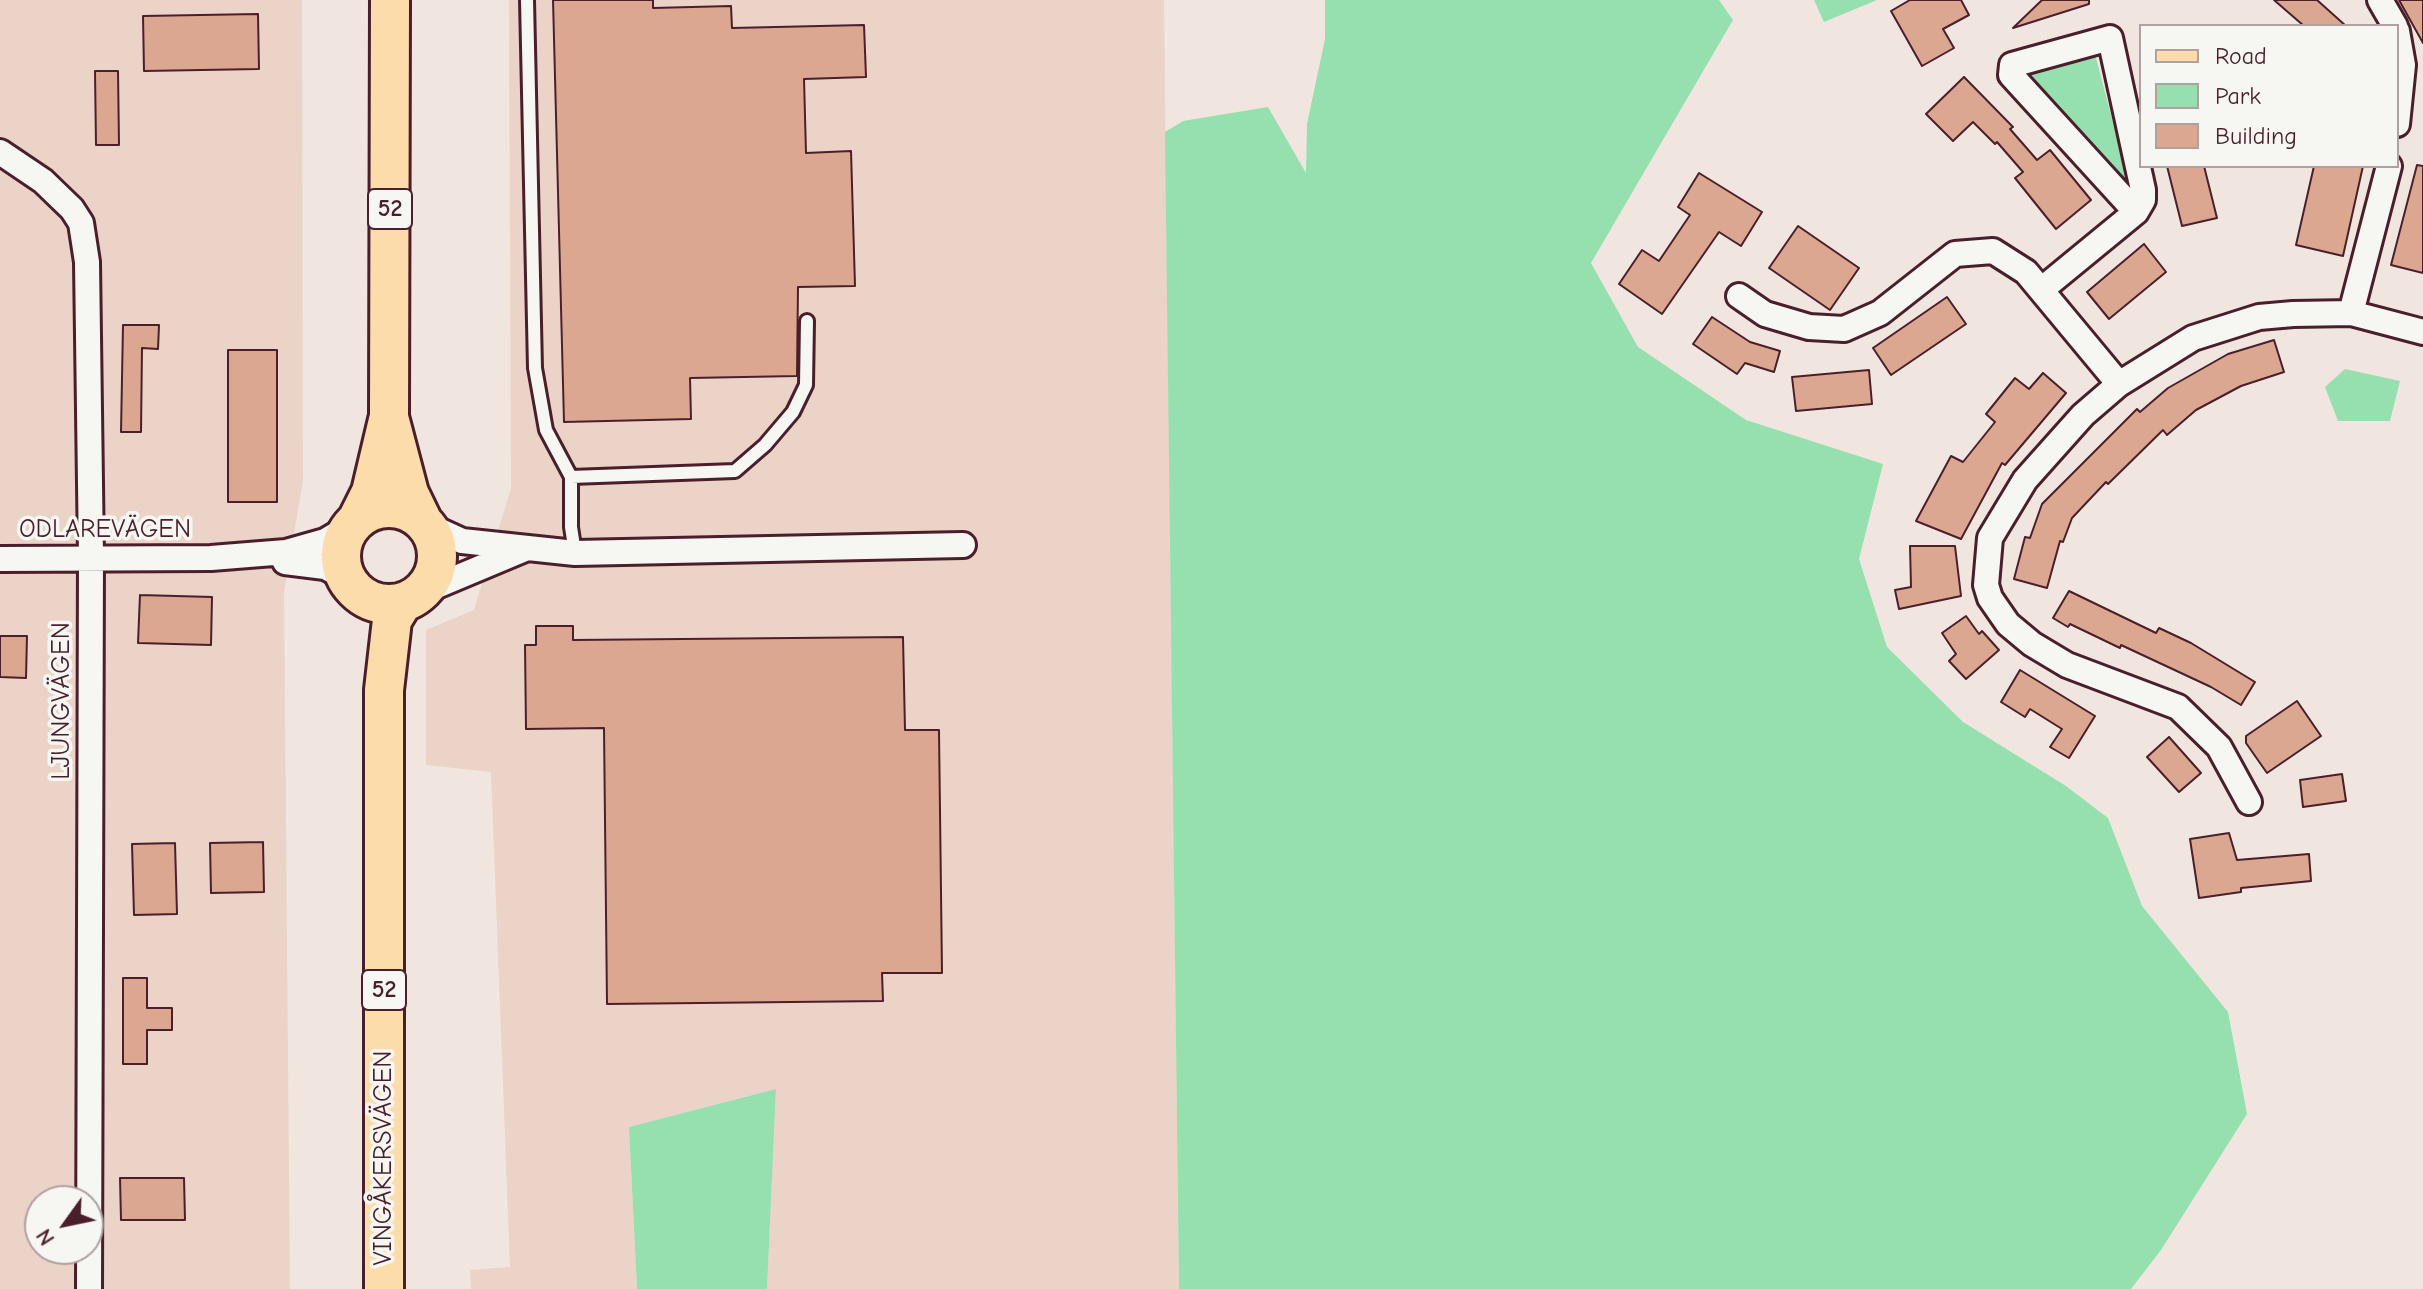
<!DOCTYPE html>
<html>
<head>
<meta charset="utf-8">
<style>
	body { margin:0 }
	#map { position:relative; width:2423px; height:1289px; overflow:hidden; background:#f1e6df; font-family:"Comic Neue",sans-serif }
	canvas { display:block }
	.legend { position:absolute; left:2139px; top:24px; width:260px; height:144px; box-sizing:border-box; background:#f6f6f2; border:2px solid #b1a0a2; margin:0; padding:10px 14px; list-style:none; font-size:24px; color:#4a1f2b }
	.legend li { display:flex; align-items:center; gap:16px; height:40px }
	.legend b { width:40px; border:2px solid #b1a0a2 }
	.north { position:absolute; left:24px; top:1185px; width:80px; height:80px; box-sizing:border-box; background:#f6f6f2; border:2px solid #b1a0a2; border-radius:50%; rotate:237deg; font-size:22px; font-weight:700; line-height:32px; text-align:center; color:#4a1f2b }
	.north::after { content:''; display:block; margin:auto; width:28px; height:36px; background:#4a1f2b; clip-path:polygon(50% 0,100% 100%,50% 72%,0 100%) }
</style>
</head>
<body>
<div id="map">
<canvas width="2423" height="1289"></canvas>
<ul class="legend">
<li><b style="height:10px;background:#fddcac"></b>Road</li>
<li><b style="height:22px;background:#96dfaf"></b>Park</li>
<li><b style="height:22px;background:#dca791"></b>Building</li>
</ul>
<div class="north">N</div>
</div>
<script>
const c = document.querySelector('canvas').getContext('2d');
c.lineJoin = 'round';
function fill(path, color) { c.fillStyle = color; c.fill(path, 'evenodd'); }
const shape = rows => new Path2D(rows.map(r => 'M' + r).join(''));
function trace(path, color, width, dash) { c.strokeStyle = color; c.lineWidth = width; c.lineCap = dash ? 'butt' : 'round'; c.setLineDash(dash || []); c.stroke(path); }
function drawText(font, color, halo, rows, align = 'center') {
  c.font = font + ' "Comic Neue",sans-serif'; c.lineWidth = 7; c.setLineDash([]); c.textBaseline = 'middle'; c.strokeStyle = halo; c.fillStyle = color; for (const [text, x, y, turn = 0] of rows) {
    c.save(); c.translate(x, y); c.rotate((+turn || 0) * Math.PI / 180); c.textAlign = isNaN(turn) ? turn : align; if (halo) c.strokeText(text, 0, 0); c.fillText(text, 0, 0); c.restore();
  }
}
fill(shape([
	[0,0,302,0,303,481,284,592,290,1289,0,1289],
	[40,1201,88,1201,88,1249,40,1249],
	[509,0,1164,0,1179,1289,767,1289,776,1089,629,1127,637,1289,471,1289,470,1270,510,1267,491,772,426,765,426,630,474,610,511,488]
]), '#ebd3c8');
fill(shape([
	[1325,0,1719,0,1733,20,1591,263,1638,347,1746,420,1883,464,1859,559,1887,647,1963,722,2066,786,2108,818,2142,906,2228,1012,2247,1114,2161,1250,2131,1289,1179,1289,1165,132,1183,121,1268,107,1306,173,1307,124,1325,39],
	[1814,0,1877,0,1824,22],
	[2095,54,2129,184,2030,78,2034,69],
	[2345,369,2400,381,2390,421,2338,421,2325,387],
	[776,1089,767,1289,637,1289,629,1127]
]), '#96dfaf');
const building = shape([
	[553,0,653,0,653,8,731,6,732,28,864,25,866,77,804,79,806,153,851,151,855,286,798,287,797,376,690,378,691,419,564,422,553,0],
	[1910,0,1961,0,1969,15,1943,29,1954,48,1922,66,1891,11,1910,0],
	[2042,0,2089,0,2089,4,2013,28,2042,0],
	[2274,0,2317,0,2346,26,2304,26,2274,0],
	[2399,0,2423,0,2423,43,2399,0],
	[258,14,259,69,144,71,143,16,258,14],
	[95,71,118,71,119,145,96,145,95,71],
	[1964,77,2013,127,2010,129,2037,160,2050,150,2091,200,2056,229,2015,178,2023,172,1997,142,1995,144,1973,122,1953,141,1926,114,1964,77],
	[2417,165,2423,166,2423,273,2391,265,2417,165],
	[2167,166,2204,166,2217,218,2182,226,2167,166],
	[2314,166,2363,166,2343,256,2296,245,2314,166],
	[1699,173,1762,212,1741,246,1719,232,1662,314,1619,284,1642,250,1659,261,1690,215,1678,207,1699,173],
	[1798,226,1859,268,1830,310,1769,268,1798,226],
	[2144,244,2166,272,2109,319,2087,292,2144,244],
	[1947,297,1966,324,1891,375,1873,348,1947,297],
	[1712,317,1750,342,1780,351,1774,372,1745,363,1737,374,1693,344,1712,317],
	[123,325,159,325,158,349,142,348,141,432,121,432,123,325],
	[2274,340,2284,372,2241,386,2196,410,2167,435,2163,430,2108,484,2106,482,2072,518,2063,542,2060,541,2047,588,2014,579,2025,537,2030,538,2042,504,2137,409,2140,412,2168,388,2228,354,2274,340],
	[228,350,277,350,277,502,228,502,228,350],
	[1869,370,1872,404,1796,411,1792,377,1869,370],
	[2043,373,2066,393,2005,465,2002,463,1961,539,1916,521,1951,456,1963,462,1995,422,1986,414,2015,378,2029,389,2043,373],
	[1910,546,1955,546,1961,596,1899,609,1895,590,1911,587,1910,546],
	[2069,591,2156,633,2159,628,2191,643,2255,682,2241,705,2211,687,2121,645,2120,648,2070,624,2068,627,2053,618,2069,591],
	[140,595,212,597,211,645,138,643,140,595],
	[1966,616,1979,634,1982,631,1999,650,1966,679,1949,661,1956,654,1942,633,1966,616],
	[536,626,573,626,573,640,903,637,905,730,939,730,942,973,882,973,883,1001,607,1004,604,728,526,729,525,645,536,645,536,626],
	[0,636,27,636,26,678,0,677,0,636],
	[2020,670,2095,716,2069,758,2050,747,2062,729,2030,709,2025,717,2001,702,2020,670],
	[2297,701,2321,736,2267,773,2246,743,2246,736,2297,701],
	[2169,737,2201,773,2179,792,2147,757,2169,737],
	[2342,774,2346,801,2303,807,2300,780,2342,774],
	[2229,833,2237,860,2309,854,2311,881,2241,888,2241,892,2199,898,2190,839,2229,833],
	[263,842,264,892,211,893,210,843,263,842],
	[175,843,177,914,134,915,132,844,175,843],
	[123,978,147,978,147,1008,172,1008,172,1030,147,1030,147,1064,123,1064,123,978],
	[120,1178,184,1178,185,1220,121,1220,120,1178]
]);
fill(building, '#dca791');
trace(building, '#4a1f2b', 2);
const lane = shape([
	[527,0,535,368,546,430,571,477,571,527,575,553],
	[571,477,735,471,765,445,793,412,806,385,807,321]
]);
const street = shape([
	[2380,0,2395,26],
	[2397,31,2403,65,2397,124],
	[0,152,43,181,72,209,81,223,87,262,91,557,89,1289],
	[2041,290,2136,212,2143,200,2143,190,2110,38,2012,65,2011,75,2136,212],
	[1739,296,1765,314,1809,327,1844,329,1880,313,1955,254,1993,251,2026,272,2119,384],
	[2351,313,2389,166],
	[427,525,462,541,575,553,963,545],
	[0,559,211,558,286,552,325,541,354,524],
	[285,562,325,567,347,578],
	[420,593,525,549],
	[2249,802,2219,747,2178,707,2067,665,2032,644,2008,624,1990,598,1986,585,1990,538,2025,480,2083,415,2119,384,2193,338,2259,317,2293,314,2351,313,2423,332]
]);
const primary = shape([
	[390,0,389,417,409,493,423,522],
	'341 556a48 48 0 1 1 96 0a48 48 0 1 1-96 0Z',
	[358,518,371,492,388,420],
	[384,1289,384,690,392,620,403,602]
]);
trace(lane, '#4a1f2b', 18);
trace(street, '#4a1f2b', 30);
trace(primary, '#4a1f2b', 44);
trace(lane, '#f6f6f2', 12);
trace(street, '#f6f6f2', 24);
trace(primary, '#fddcac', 38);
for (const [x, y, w] of [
	[390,209,44],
	[384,990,44]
]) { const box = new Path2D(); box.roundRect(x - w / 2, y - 20, w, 40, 6); c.fillStyle = '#f6f6f2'; c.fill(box); trace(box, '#4a1f2b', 2); }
drawText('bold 24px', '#4a1f2b', null, [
	["52",390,209],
	["52",384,990]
]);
drawText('26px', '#4a1f2b', '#f6f6f2', [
	["ODLAREVÄGEN",105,530],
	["LJUNGVÄGEN",62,701,-90],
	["VINGÅKERSVÄGEN",384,1158,-90]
]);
</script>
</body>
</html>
